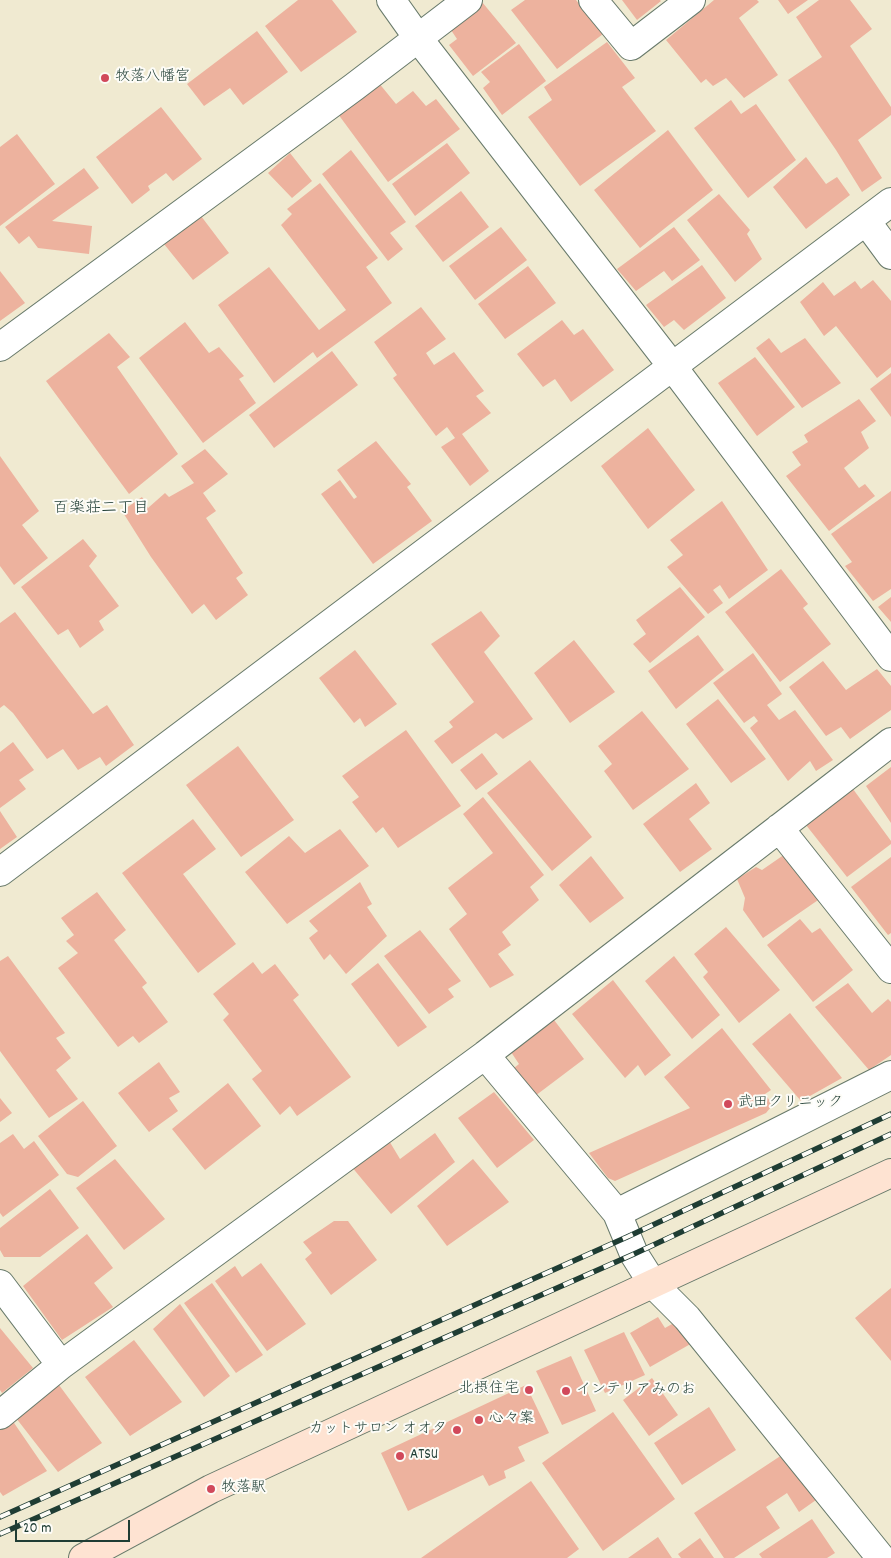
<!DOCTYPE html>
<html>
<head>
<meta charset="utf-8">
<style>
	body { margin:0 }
	#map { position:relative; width:891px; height:1558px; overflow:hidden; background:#f0ead1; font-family:Dekko,sans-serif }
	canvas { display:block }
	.scale { position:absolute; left:15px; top:1520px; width:115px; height:22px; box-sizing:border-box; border:2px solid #1f3d34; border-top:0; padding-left:6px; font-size:15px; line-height:18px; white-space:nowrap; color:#1f3d34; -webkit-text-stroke:4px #fdfcf7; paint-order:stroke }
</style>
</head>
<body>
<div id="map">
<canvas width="891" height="1558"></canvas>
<div class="scale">20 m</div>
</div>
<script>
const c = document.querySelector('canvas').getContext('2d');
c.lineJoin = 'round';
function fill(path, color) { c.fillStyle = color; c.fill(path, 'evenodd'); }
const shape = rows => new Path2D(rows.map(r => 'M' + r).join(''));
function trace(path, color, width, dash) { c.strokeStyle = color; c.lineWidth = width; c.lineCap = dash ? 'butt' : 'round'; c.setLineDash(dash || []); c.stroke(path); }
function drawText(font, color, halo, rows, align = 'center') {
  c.font = font + ' Dekko,"Klee One",sans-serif'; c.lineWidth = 4; c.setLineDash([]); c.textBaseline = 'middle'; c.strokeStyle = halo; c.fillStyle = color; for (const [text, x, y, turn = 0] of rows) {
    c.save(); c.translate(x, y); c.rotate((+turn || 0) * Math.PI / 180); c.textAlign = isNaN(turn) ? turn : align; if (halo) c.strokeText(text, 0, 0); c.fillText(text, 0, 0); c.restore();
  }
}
fill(shape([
	[298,0,332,0,357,32,301,72,265,26],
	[525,0,576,0,603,34,557,69,511,10],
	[622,0,660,0,661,1,637,20],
	[714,0,757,0,759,2,739,18,778,75,744,98,726,78,713,86,706,79,701,83,666,40],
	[778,0,808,0,788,14],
	[819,0,850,0,872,29,850,46,891,107,891,115,858,140,882,178,862,192,836,150,788,80,822,57,796,17],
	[482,2,516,43,473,76,449,45,457,39,449,27],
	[257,31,288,72,243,105,230,88,204,106,187,84],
	[607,42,635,78,622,87,656,131,580,186,528,117,552,100,544,87],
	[519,44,546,81,502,115,483,88,490,82,481,72],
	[378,82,396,104,413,91,426,106,436,99,460,129,388,182,338,114],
	[731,100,741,114,756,104,796,160,748,198,694,128],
	[161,107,202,159,173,181,166,173,148,186,150,190,132,204,96,157],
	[668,130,713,190,640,248,594,190],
	[17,134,55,184,0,226,0,147],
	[447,143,470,173,415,216,392,184],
	[351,150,406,222,390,233,403,249,388,261,322,174],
	[290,153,312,181,292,198,268,173],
	[806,157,826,184,837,177,850,195,806,229,773,187],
	[84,168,99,188,52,221,92,226,89,254,38,248,29,236,19,244,5,227],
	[320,183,378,258,366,267,392,303,317,358,313,352,274,383,218,305,269,267,319,330,346,310,281,225,292,214,287,209],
	[461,191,489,227,443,262,415,226],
	[719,194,750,230,747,234,762,259,735,282,687,220],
	[201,216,229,253,193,280,164,244],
	[501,227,527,260,475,300,449,266],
	[674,227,700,260,672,281,664,271,636,291,617,269],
	[702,265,726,298,684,330,674,320,664,327,646,305],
	[528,266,556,303,505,339,478,304],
	[0,271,25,303,0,321],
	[873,280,891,301,891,367,877,378,836,326,824,336,800,302,823,282,834,296,855,281,861,289],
	[421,307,446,339,426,353,434,365,454,352,484,391,476,396,491,413,462,434,489,471,470,486,441,447,455,438,447,427,436,436,393,378,397,375,374,342],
	[562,320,574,335,583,329,614,370,571,402,555,379,543,387,517,354],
	[185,322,209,353,219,347,244,376,239,379,256,403,203,443,139,358],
	[109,333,130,357,117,367,178,454,129,494,46,381],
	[769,338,781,353,805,338,841,383,802,408,756,348],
	[332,351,358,385,274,448,249,415],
	[755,357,795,407,757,436,718,383],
	[891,373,891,417,870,389],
	[859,399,876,421,861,432,869,448,844,468,859,488,865,484,875,496,829,531,786,476,801,465,792,452,808,442,804,435],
	[648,428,695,490,648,529,601,466],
	[376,441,411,484,407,487,432,521,373,564,321,494,340,480,354,499,357,497,337,470],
	[205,449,228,474,203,493,216,511,206,518,243,573,236,578,248,595,216,620,204,604,192,614,151,557,122,511,142,497,148,508,165,493,169,497,194,483,181,466],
	[0,456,39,511,22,525,48,558,14,585,0,566],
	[891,491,891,589,873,601,845,566,852,562,831,534],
	[722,501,768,570,729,599,720,585,713,590,723,603,708,614,667,567,683,555,670,540],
	[83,539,97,556,89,566,119,606,99,621,104,630,80,648,68,629,58,635,21,587],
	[781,569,808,604,803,608,831,644,780,682,725,612],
	[680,587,705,617,650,663,633,644,646,634,636,620],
	[891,597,891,622,878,607],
	[481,611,500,636,484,652,533,719,503,739,496,733,452,764,434,741,453,727,449,722,474,702,431,644],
	[15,612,93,714,107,705,134,745,106,766,100,757,78,770,63,749,47,759,13,713,4,705,0,708,0,623],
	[698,635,724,670,676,709,648,671],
	[574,640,615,692,570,723,534,673],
	[355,650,397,704,365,727,360,718,354,723,319,678],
	[753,653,782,694,767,705,779,720,795,710,833,760,816,771,810,761,788,781,750,728,758,721,754,716,744,723,713,683],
	[823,661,846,690,877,669,891,686,891,710,850,739,841,727,826,736,789,687],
	[718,699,766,759,731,783,686,724],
	[642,711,689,769,633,810,604,771,612,764,598,746],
	[406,730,461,806,398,848,383,827,376,833,352,802,359,797,342,776],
	[13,742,34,770,19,780,26,789,0,808,0,752],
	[238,746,294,820,241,857,186,785],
	[482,753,498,774,476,790,460,770],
	[530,760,592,837,552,871,487,793],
	[891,767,891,823,866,786],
	[696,783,710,803,689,819,712,849,680,872,643,824],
	[853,789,891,841,891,844,847,877,806,825],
	[483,797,544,875,530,887,539,900,502,932,511,945,498,954,514,975,490,988,449,929,467,914,448,888,493,853,463,814],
	[0,811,17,837,0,849],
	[193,819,216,849,183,874,236,944,198,973,122,873],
	[340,829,369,866,287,924,245,872,289,836,305,853],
	[788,852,824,896,763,938,743,910,745,898,737,879,756,867,762,870],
	[591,856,624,898,590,923,559,885],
	[891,857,891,933,888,935,851,887],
	[360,882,372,904,367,907,387,936,346,974,330,954,324,960,309,938,318,931,309,921],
	[97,892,126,930,114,940,147,983,142,987,168,1022,139,1043,133,1036,118,1047,58,968,78,953,66,941,74,935,61,918],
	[800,919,812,933,820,928,853,970,813,1002,767,945],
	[726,927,780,990,739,1023,703,977,708,972,694,954],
	[420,930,461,981,448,989,454,997,429,1014,384,956],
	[8,956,65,1033,56,1038,71,1058,56,1070,78,1099,49,1118,0,1051,0,961],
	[674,956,720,1015,692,1039,645,981],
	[253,962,262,974,275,964,299,995,293,1000,351,1077,297,1116,290,1106,280,1115,252,1079,262,1071,223,1020,229,1014,213,994],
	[378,963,427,1027,398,1047,351,984],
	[613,980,671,1055,645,1076,638,1065,625,1078,572,1014],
	[848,983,872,1013,888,999,891,1002,891,1055,869,1070,815,1007],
	[790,1013,842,1078,801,1101,752,1044],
	[554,1020,584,1059,535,1096,514,1068,519,1064,511,1052],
	[722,1028,771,1090,765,1094,770,1101,771,1107,766,1113,615,1181,608,1178,589,1153,690,1108,664,1077],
	[159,1062,180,1092,169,1098,178,1111,149,1132,118,1093],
	[228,1083,261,1126,205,1170,172,1129],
	[494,1092,534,1140,497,1168,458,1118],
	[0,1098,12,1113,0,1122],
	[83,1101,117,1146,78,1177,67,1174,38,1136],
	[435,1133,455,1162,391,1214,351,1166,388,1139,400,1159],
	[13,1134,24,1149,34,1141,59,1175,3,1217,0,1213,0,1143],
	[115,1159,165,1219,124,1250,76,1188],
	[473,1159,509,1202,447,1246,417,1206],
	[50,1189,79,1228,40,1257,4,1257,0,1250,0,1228],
	[334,1221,348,1221,377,1260,331,1295,305,1259,312,1253,303,1242],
	[87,1234,113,1268,94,1283,113,1307,62,1340,23,1286],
	[261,1263,306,1324,267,1351,215,1281,235,1266,242,1277],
	[212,1283,263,1355,236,1373,184,1303],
	[891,1288,891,1361,855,1318],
	[180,1304,230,1376,204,1397,153,1329],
	[658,1317,665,1328,681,1319,694,1342,650,1367,630,1333],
	[0,1328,33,1368,2,1393,0,1390],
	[624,1332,645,1375,605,1393,584,1350],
	[134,1340,182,1402,130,1436,85,1377],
	[571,1356,596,1411,562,1425,536,1371],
	[652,1378,678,1415,649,1436,623,1400],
	[59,1385,102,1443,58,1472,16,1418],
	[526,1385,549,1433,518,1447,525,1461,504,1471,506,1478,489,1486,483,1475,408,1511,381,1453],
	[709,1407,736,1450,682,1485,654,1443],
	[613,1412,675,1499,603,1551,542,1463],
	[12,1420,47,1471,3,1496,0,1492,0,1430],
	[785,1453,816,1500,799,1512,787,1493,766,1507,780,1528,734,1558,724,1558,694,1513],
	[531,1481,579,1549,567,1558,421,1558],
	[812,1519,835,1553,827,1558,762,1558,759,1554],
	[658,1537,672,1558,628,1558],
	[700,1538,714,1558,681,1558,678,1554]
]), '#edb29e');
const street = shape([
	[391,0,418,38,672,366,891,657],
	[593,0,631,46,691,0],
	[866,221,891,255],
	[0,347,354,87,468,0],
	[779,828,891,969],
	[0,872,891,202],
	[485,1055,617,1213,634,1254,653,1284,687,1318,881,1558],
	[617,1213,891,1075],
	[0,1284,61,1365],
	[0,1415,61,1365,485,1055,891,742]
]);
const secondary = shape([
	[83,1558,211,1489,891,1173]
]);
trace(street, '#687a6b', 30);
trace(secondary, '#687a6b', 30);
trace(street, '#fff', 28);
trace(secondary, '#fee3d2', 28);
const rail = shape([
	[0,1517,627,1237,891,1114],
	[0,1534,634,1254,891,1134]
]);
trace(rail, '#1f3d34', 5.5);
trace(rail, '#fdfcf7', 4, [11]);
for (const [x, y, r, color] of [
	[105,78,5,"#d1495b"],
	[728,1104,5,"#d1495b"],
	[529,1390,5,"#d1495b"],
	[566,1391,5,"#d1495b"],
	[479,1420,5,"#d1495b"],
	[457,1430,5,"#d1495b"],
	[400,1456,5,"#d1495b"],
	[211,1489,5,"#d1495b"]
]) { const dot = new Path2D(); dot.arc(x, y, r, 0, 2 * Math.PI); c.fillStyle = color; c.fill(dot); trace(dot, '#fdfcf7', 2); }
drawText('15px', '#1f3d34', '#fdfcf7', [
	["牧落八幡宮",115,78],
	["武田クリニック",738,1104],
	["北摂住宅",519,1390,"right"],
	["インテリアみのお",576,1391],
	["心々案",489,1420],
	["カットサロン オオタ",447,1430,"right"],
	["ATSU",410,1456],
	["牧落駅",221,1489]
], 'left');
drawText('16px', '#1f3d34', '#fdfcf7', [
	["百楽荘二丁目",101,510]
]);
</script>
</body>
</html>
